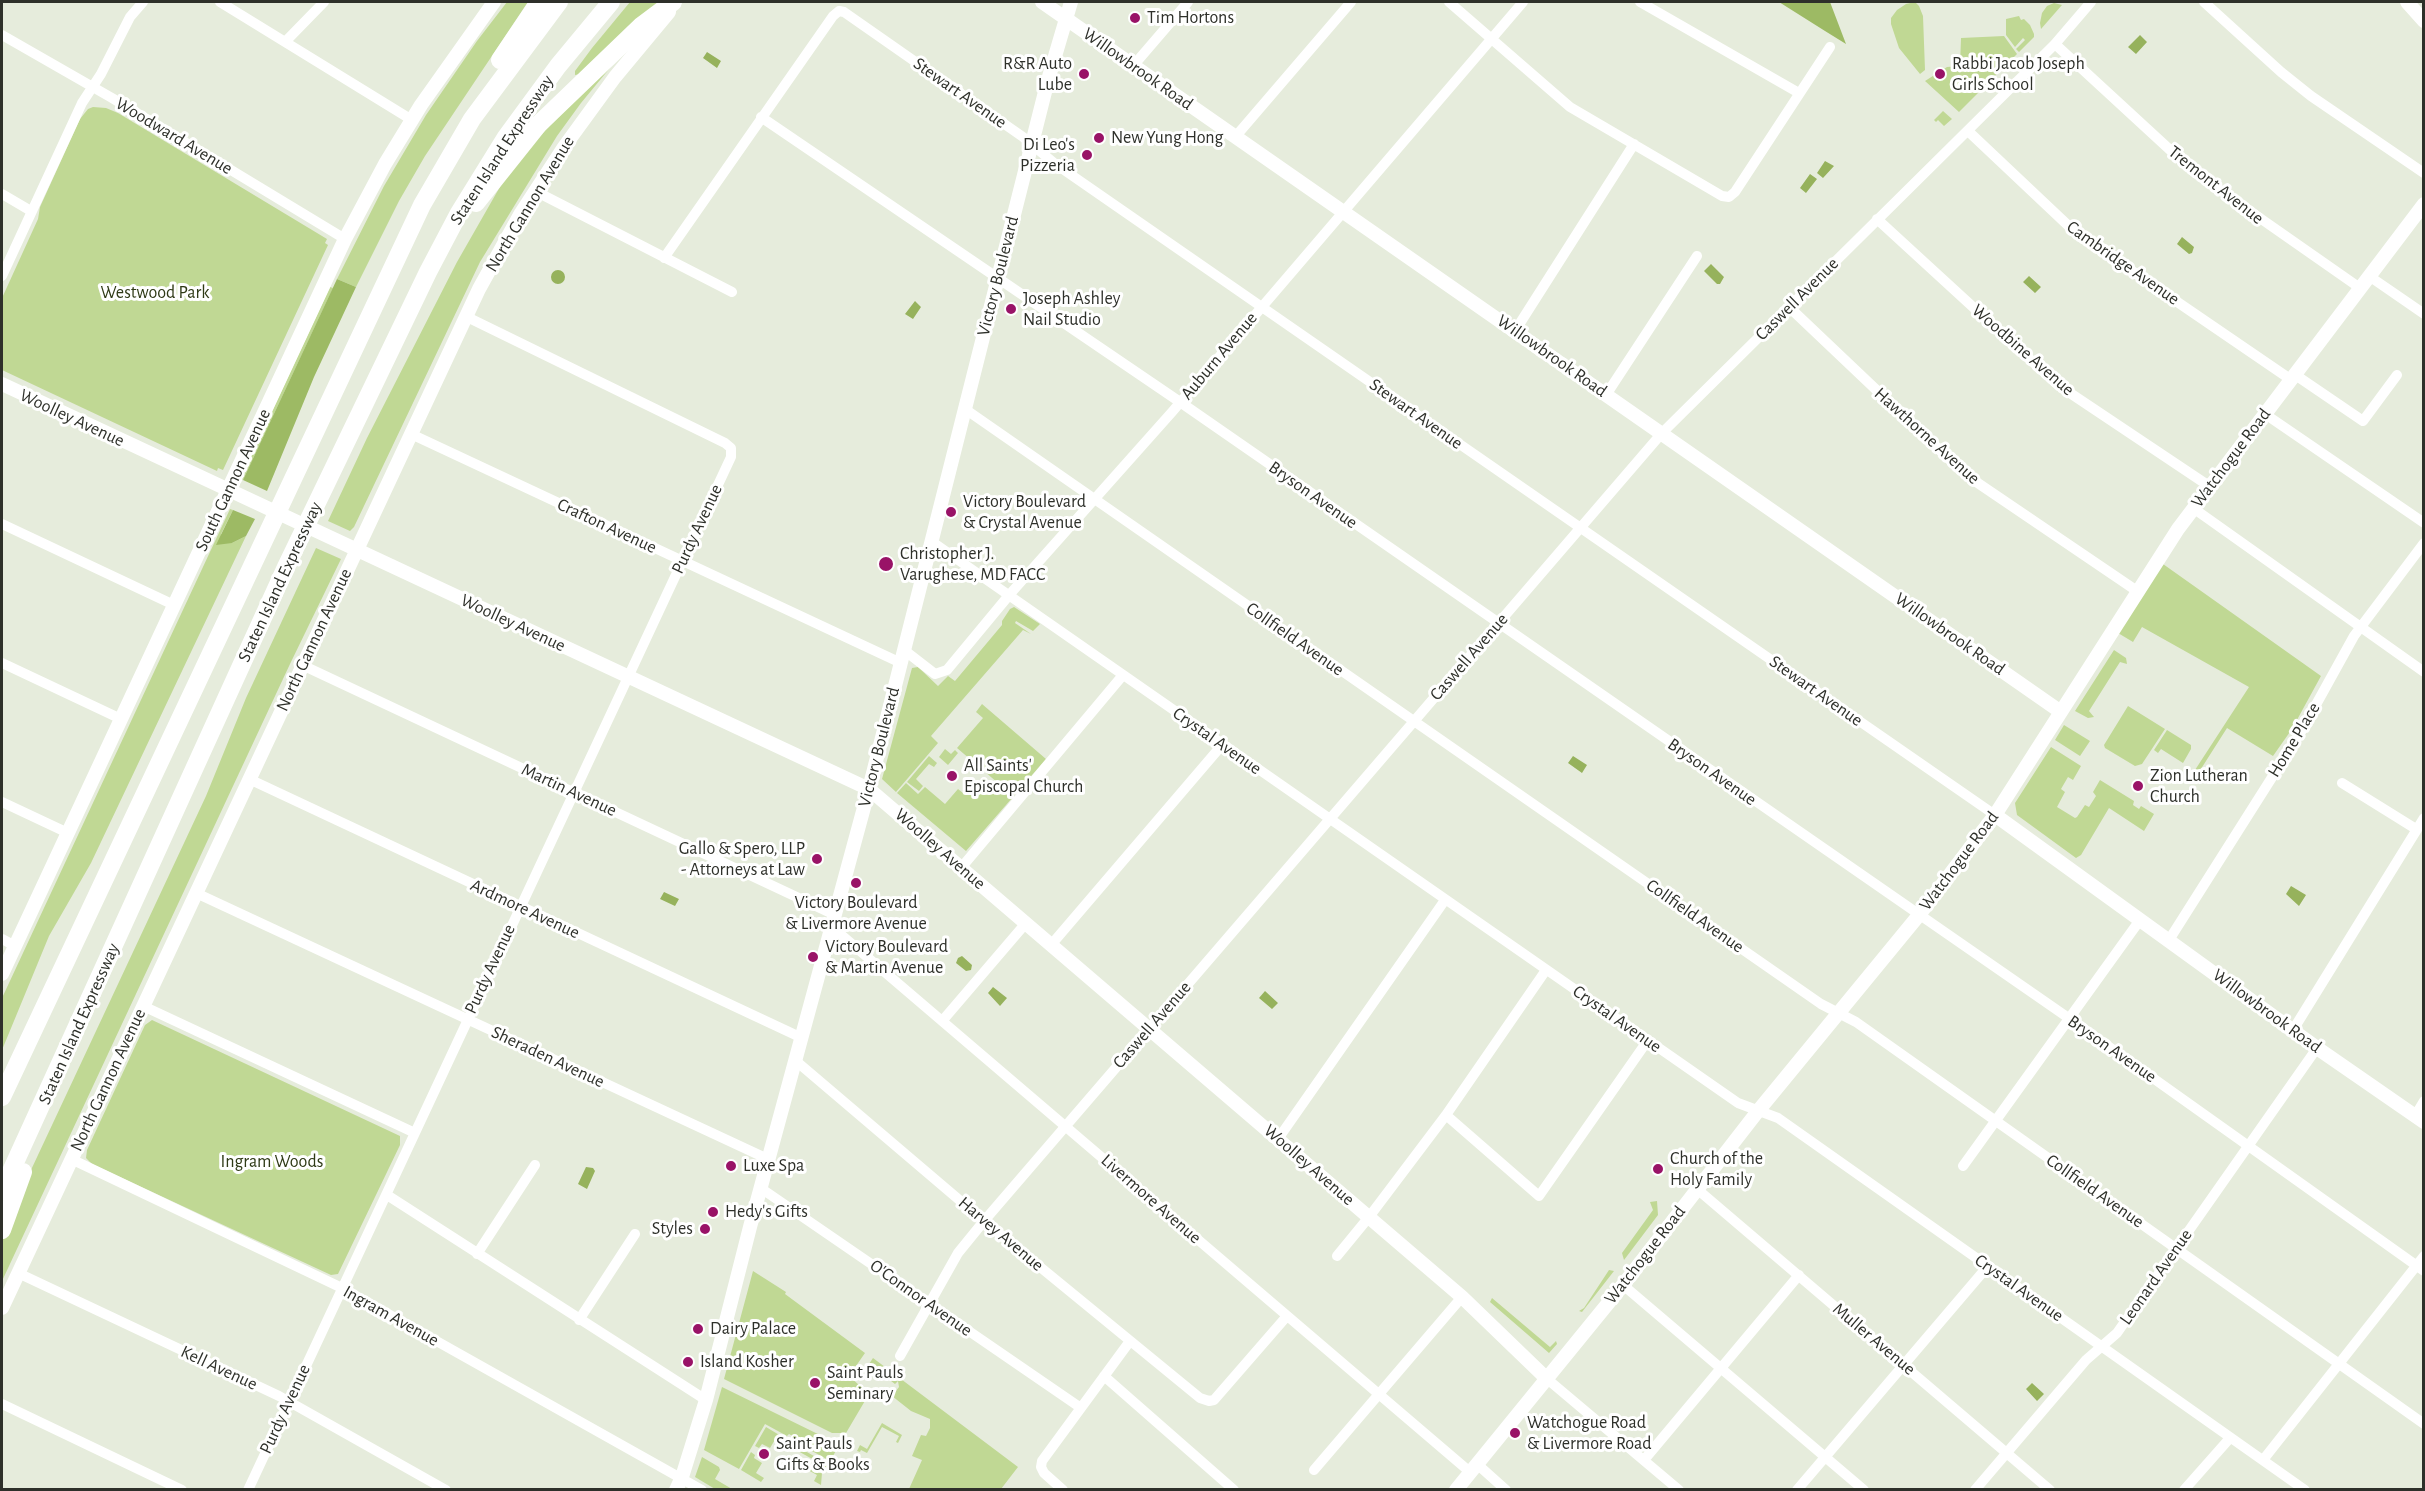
<!DOCTYPE html>
<html>
<head>
<meta charset="utf-8">
<style>
	body { margin:0 }
	#map { position:relative; width:2425px; height:1491px; overflow:hidden; background:#e6ecdc; font-family:"Alegreya Sans",sans-serif }
	canvas { display:block }
	.frame { position:absolute; inset:0; border:3px solid #2e302a; pointer-events:none }
</style>
</head>
<body>
<div id="map">
<canvas width="2425" height="1491"></canvas>
<div class="frame"></div>
</div>
<script>
const c = document.querySelector('canvas').getContext('2d');
c.lineJoin = 'round';
function fill(path, color) { c.fillStyle = color; c.fill(path, 'evenodd'); }
const shape = rows => new Path2D(rows.map(r => 'M' + r).join(''));
function trace(path, color, width, dash) { c.strokeStyle = color; c.lineWidth = width; c.lineCap = dash ? 'butt' : 'round'; c.setLineDash(dash || []); c.stroke(path); }
function drawText(font, color, halo, rows, align = 'center') {
  c.font = font + ' "Alegreya Sans",sans-serif'; c.lineWidth = 6; c.setLineDash([]); c.textBaseline = 'middle'; c.strokeStyle = halo; c.fillStyle = color; for (const [text, x, y, turn = 0] of rows) {
    c.save(); c.translate(x, y); c.rotate((+turn || 0) * Math.PI / 180); c.textAlign = isNaN(turn) ? turn : align; if (halo) c.strokeText(text, 0, 0); c.fillText(text, 0, 0); c.restore();
  }
}
fill(shape([
	[507,2,528,2,425,156,399,201,356,287,337,279,384,186,426,115,477,41],
	[630,2,660,2,581,74,575,75,575,71,592,48],
	[1915,2,1919,6,1923,16,1925,70,1920,74,1899,48,1891,24,1891,18,1897,10,1906,4],
	[2054,3,2062,5,2041,29,2040,23,2042,13,2047,6],
	[2019,16,2021,20,2024,19,2030,25,2034,34,2034,37,2019,52,2016,49,2025,40,2023,38,2015,47,2006,35,2006,19],
	[2004,36,2017,54,1959,112,1925,81,1947,67,1960,66,1961,38],
	[624,51,581,103,557,136,480,262,354,527,350,531,328,521,367,438,457,262,501,185,520,156],
	[93,107,106,108,118,113,327,239,325,243,328,245,223,470,218,468,217,471,2,370,2,298,38,219,40,207,80,119,88,109],
	[1943,111,1952,119,1944,126,1938,120,1936,122,1934,120],
	[330,287,333,288,243,480,241,478],
	[230,509,233,510,221,534,232,543,246,536,91,863,49,936,2,1050,2,998],
	[316,548,341,559,290,664,2,1281,2,1242,16,1202,206,796,246,698],
	[2163,564,2321,676,2292,729,2273,756,2227,728,2199,772,2195,770,2249,687,2142,627,2133,642,2118,633],
	[1014,607,1040,624,1033,631,1016,621,1015,623,1031,634,1023,630,931,736,938,743,896,792,882,779,912,668,918,667,938,686,948,676,955,681,1002,625,1002,621,1010,609],
	[2114,650,2126,658,2127,664,2120,662,2089,711,2094,717,2088,718,2075,711],
	[982,704,1046,759,966,851,897,793,906,783,918,794,925,787,945,804,958,789,963,793,967,788,978,796,992,781,1011,797,1012,795,957,748,983,718,976,712],
	[2128,706,2165,729,2142,764,2135,766,2105,748,2104,745],
	[2064,725,2090,741,2080,756,2055,740],
	[2167,730,2191,745,2191,749,2183,763,2161,749,2158,753,2154,750],
	[2051,747,2081,766,2073,780,2068,777,2061,789,2065,792,2057,807,2075,818,2077,817,2085,805,2089,807,2096,796,2093,792,2100,780,2134,801,2133,805,2139,809,2141,806,2154,814,2144,831,2109,808,2081,855,2076,858,2017,815,2015,803],
	[945,749,951,754,955,750,958,753,948,765,939,757],
	[929,756,937,763,934,767,929,764,916,779,923,786,919,791,907,782],
	[152,1020,400,1136,400,1145,338,1274,331,1275,92,1164,86,1158,87,1150,145,1025],
	[1657,1201,1658,1215,1624,1260,1622,1253,1653,1210,1650,1202],
	[1609,1270,1614,1271,1582,1312,1579,1311,1584,1308],
	[753,1271,786,1292,785,1294,865,1353,849,1376,869,1394,846,1433,832,1433,724,1379],
	[1492,1298,1550,1347,1556,1341,1557,1344,1549,1353,1490,1302],
	[873,1358,1018,1467,1001,1489,909,1489,922,1460,912,1456,921,1435,926,1436,930,1428,930,1419,911,1411,892,1396,899,1387,898,1381,895,1384,869,1364],
	[722,1387,826,1438,837,1449,830,1461,792,1440,794,1437,789,1434,787,1436,765,1424,739,1469,704,1450],
	[882,1423,902,1435,898,1443,896,1442,899,1436,882,1427,867,1453,861,1450,860,1452,857,1451,860,1445,867,1449],
	[766,1427,781,1436,779,1440,776,1438,770,1448,762,1444,759,1448,755,1446],
	[791,1443,828,1464,822,1473,821,1485,814,1481,817,1475,808,1470,814,1460,789,1446],
	[751,1452,755,1455,754,1458,762,1463,756,1473,764,1478,761,1482,741,1470],
	[702,1457,719,1467,720,1470,715,1479,732,1489,715,1489,695,1477]
]), '#c0d894');
fill(shape([
	[1779,2,1830,2,1846,44,1825,31],
	[337,279,356,287,314,377,267,491,243,480],
	[233,510,255,519,246,536,232,543,216,545]
]), '#9dba64');
fill(shape([
	[2140,35,2147,42,2136,54,2128,47],
	[707,52,721,61,717,68,703,58],
	[1825,161,1834,166,1823,178,1817,173],
	[1810,174,1817,179,1806,193,1800,188],
	[2182,237,2194,247,2192,253,2189,254,2177,244],
	[1711,264,1724,277,1720,284,1717,284,1704,271],
	'551 277a7 7 0 1 1 14 0a7 7 0 1 1-14 0Z',
	[2029,276,2041,287,2035,293,2023,282],
	[915,301,921,307,913,319,905,314],
	[1573,756,1587,765,1582,773,1568,763],
	[2291,886,2306,895,2299,906,2286,894],
	[664,892,679,899,675,906,660,899],
	[962,956,972,965,971,970,966,971,956,963,958,958],
	[993,987,1007,998,1000,1006,988,993],
	[1265,991,1278,1003,1272,1009,1259,998],
	[586,1167,593,1168,595,1171,587,1189,578,1184],
	[2032,1383,2044,1394,2037,1401,2026,1389]
]), '#96b25c');
trace(shape([
	[220,2,412,120],
	[1449,2,1570,107,1722,196,1729,197,1735,192,1830,47],
	[1640,2,1799,93],
	[2204,2,2281,72,2311,96,2424,173],
	[2,35,112,98,345,239],
	[285,42,324,2],
	[2055,44,2194,172,2360,288],
	[1133,66,1188,2],
	[761,117,1180,402,2070,1019,2424,1271],
	[1968,131,2075,232,2290,379],
	[1236,136,1351,2],
	[535,191,732,292],
	[2,194,31,211],
	[1877,219,2058,385,2209,486],
	[664,258,833,16,839,11,844,12,1023,137,1054,163,1995,815],
	[2,276,82,103,101,74,130,17,143,2],
	[2369,276,2424,314],
	[1789,307,1966,475,2137,591],
	[1515,331,1634,144],
	[2294,374,2363,421,2397,375],
	[1606,395,1697,256],
	[965,409,1821,1004,1856,1022,2424,1424],
	[2265,414,2424,523],
	[411,434,901,663],
	[2193,508,2424,672],
	[2,524,174,605],
	[931,541,1738,1103,1778,1118,2305,1490],
	[904,650,935,674,947,670,1010,594,1172,412,1523,2],
	[2,663,121,719],
	[302,665,835,915],
	[249,779,802,1038],
	[2342,783,2416,829],
	[2,802,68,833],
	[961,868,1123,675],
	[196,893,770,1160],
	[832,927,1470,1472],
	[2,939,15,946],
	[2169,940,2302,730,2354,636,2424,543],
	[1051,945,1222,745],
	[143,1006,415,1133],
	[943,1020,1026,923],
	[2293,1030,2424,818],
	[796,1061,984,1221,1200,1398,1209,1401,1214,1400,1287,1316],
	[1446,1115,1539,1196,1648,1040],
	[2415,1116,2424,1101],
	[1278,1139,1445,900],
	[71,1159,342,1288,702,1490],
	[1963,1166,2140,920],
	[762,1189,1081,1408],
	[1697,1189,2050,1490],
	[387,1195,706,1400],
	[477,1254,535,1165],
	[1337,1256,1369,1217,1446,1115,1546,970],
	[18,1273,279,1396,446,1490],
	[1623,1285,1864,1490],
	[579,1320,635,1234],
	[900,1356,958,1253,984,1221,1662,433,2055,44,2091,2],
	[1104,1376,1234,1490],
	[1546,1378,1679,1490],
	[2,1404,182,1490],
	[1644,1460,1799,1275],
	[2263,1460,2424,1256],
	[1477,1464,1506,1490],
	[1314,1470,1462,1297],
	[248,1490,731,457,731,448,725,443,465,316],
	[1063,1490,1044,1473,1041,1467,1042,1461,1130,1341],
	[1797,1490,1988,1266],
	[1975,1490,2086,1360,2117,1333,2317,1048],
	[2184,1490,2230,1438]
]), '#fff', 10);
trace(shape([
	[1042,2,2061,712],
	[2407,2,2424,21],
	[2,384,869,789,1462,1297,1546,1378],
	[1995,815,2317,1048,2424,1122],
	[2,974,345,239,385,164,421,105,494,2],
	[2,1308,479,289,521,213,564,147,615,77,669,12],
	[676,1490,682,1477,706,1400,750,1227,869,789,1048,80,1071,2],
	[1456,1490,1623,1285,1758,1111,1919,915,1995,815,2178,529,2424,204]
]), '#fff', 14);
trace(shape([
	[500,60,539,2],
	[476,203,539,124,641,26,673,2],
	[2,1097,422,205,472,119,559,2],
	[2,1191,286,567,428,272,459,213,506,137,558,66,611,2],
	[2,1230,23,1172]
]), '#fff', 18);
for (const [x, y, r, color] of [
	[1135,18,6,"#991367"],
	[1084,74,6,"#991367"],
	[1940,74,6,"#991367"],
	[1099,138,6,"#991367"],
	[1087,155,6,"#991367"],
	[1011,309,6,"#991367"],
	[951,512,6,"#991367"],
	[886,564,8,"#991367"],
	[952,776,6,"#991367"],
	[2138,786,6,"#991367"],
	[817,859,6,"#991367"],
	[856,883,6,"#991367"],
	[813,957,6,"#991367"],
	[731,1166,6,"#991367"],
	[1658,1169,6,"#991367"],
	[713,1212,6,"#991367"],
	[705,1229,6,"#991367"],
	[698,1329,6,"#991367"],
	[688,1362,6,"#991367"],
	[815,1383,6,"#991367"],
	[1515,1433,6,"#991367"],
	[764,1454,6,"#991367"]
]) { const dot = new Path2D(); dot.arc(x, y, r, 0, 2 * Math.PI); c.fillStyle = color; c.fill(dot); trace(dot, '#fff', 2); }
drawText('18px', '#2e302a', '#fff', [
	["Tim Hortons",1147,18],
	["R&R Auto",1072,64,"right"],
	["Lube",1072,85,"right"],
	["Rabbi Jacob Joseph",1952,64],
	["Girls School",1952,85],
	["New Yung Hong",1111,138],
	["Di Leo's",1075,145,"right"],
	["Pizzeria",1075,166,"right"],
	["Joseph Ashley",1023,299],
	["Nail Studio",1023,320],
	["Victory Boulevard",963,502],
	["& Crystal Avenue",963,523],
	["Christopher J.",900,554],
	["Varughese, MD FACC",900,575],
	["All Saints'",964,766],
	["Episcopal Church",964,787],
	["Zion Lutheran",2150,776],
	["Church",2150,797],
	["Gallo & Spero, LLP",805,849,"right"],
	["- Attorneys at Law",805,870,"right"],
	["Victory Boulevard",856,903,"center"],
	["& Livermore Avenue",856,924,"center"],
	["Victory Boulevard",825,947],
	["& Martin Avenue",825,968],
	["Church of the",1670,1159],
	["Holy Family",1670,1180],
	["Luxe Spa",743,1166],
	["Hedy's Gifts",725,1212],
	["Styles",693,1229,"right"],
	["Dairy Palace",710,1329],
	["Island Kosher",700,1362],
	["Saint Pauls",827,1373],
	["Seminary",827,1394],
	["Watchogue Road",1527,1423],
	["& Livermore Road",1527,1444],
	["Saint Pauls",776,1444],
	["Gifts & Books",776,1465]
], 'left');
drawText('18px', '#2e302a', '#fff', [
	["Willowbrook Road",1138,69,35],
	["Stewart Avenue",960,93,35],
	["Woodward Avenue",174,136,31],
	["Staten Island Expressway",502,150,-57],
	["Tremont Avenue",2216,185,38],
	["North Gannon Avenue",530,204,-59],
	["Cambridge Avenue",2123,263,35],
	["Victory Boulevard",998,276,-76],
	["Caswell Avenue",1797,299,-45],
	["Woodbine Avenue",2023,350,41],
	["Auburn Avenue",1219,356,-50],
	["Willowbrook Road",1552,356,35],
	["Stewart Avenue",1416,414,35],
	["Woolley Avenue",72,418,25],
	["Hawthorne Avenue",1927,436,42],
	["Watchogue Road",2231,458,-53],
	["South Gannon Avenue",233,480,-65],
	["Bryson Avenue",1313,495,35],
	["Crafton Avenue",607,526,25],
	["Purdy Avenue",697,529,-65],
	["Staten Island Expressway",280,582,-65],
	["Woolley Avenue",513,623,25],
	["Willowbrook Road",1950,634,35],
	["Collfield Avenue",1295,639,35],
	["North Gannon Avenue",314,640,-65],
	["Caswell Avenue",1469,657,-49],
	["Stewart Avenue",1816,691,35],
	["Home Place",2294,740,-59],
	["Crystal Avenue",1217,741,35],
	["Victory Boulevard",879,747,-76],
	["Bryson Avenue",1712,772,35],
	["Martin Avenue",569,790,25],
	["Woolley Avenue",940,849,41],
	["Watchogue Road",1959,861,-53],
	["Ardmore Avenue",525,909,25],
	["Collfield Avenue",1695,916,35],
	["Purdy Avenue",490,969,-65],
	["Willowbrook Road",2267,1011,36],
	["Crystal Avenue",1617,1019,35],
	["Staten Island Expressway",79,1024,-66],
	["Caswell Avenue",1152,1025,-49],
	["Bryson Avenue",2112,1049,35],
	["Sheraden Avenue",548,1057,25],
	["North Gannon Avenue",108,1080,-65],
	["Woolley Avenue",1309,1165,41],
	["Collfield Avenue",2095,1191,35],
	["Livermore Avenue",1151,1199,41],
	["Harvey Avenue",1001,1234,40],
	["Watchogue Road",1645,1255,-52],
	["Leonard Avenue",2156,1277,-55],
	["Crystal Avenue",2019,1288,35],
	["O'Connor Avenue",921,1298,35],
	["Ingram Avenue",391,1316,29],
	["Muller Avenue",1874,1339,40],
	["Kell Avenue",219,1368,25],
	["Purdy Avenue",285,1409,-65]
]);
drawText('18px', '#2f3a16', '#fff', [
	["Westwood Park",155,293],
	["Ingram Woods",272,1162]
]);
</script>
</body>
</html>
